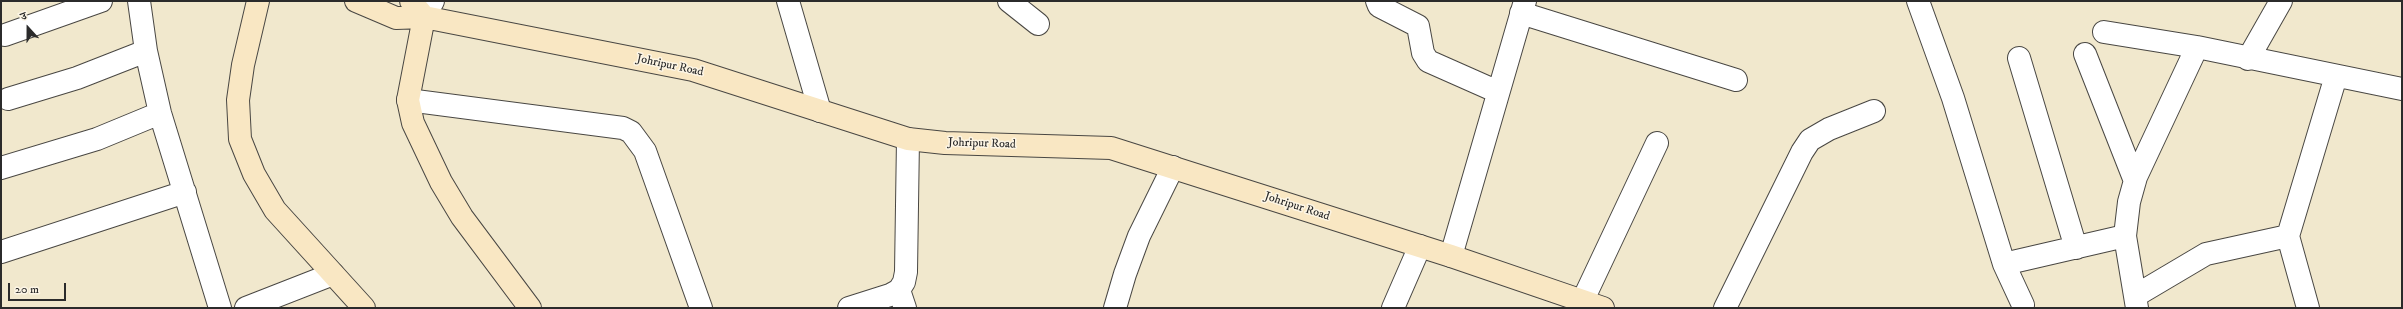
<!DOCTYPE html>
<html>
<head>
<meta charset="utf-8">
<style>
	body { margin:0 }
	#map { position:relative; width:2403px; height:309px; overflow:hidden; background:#f1e8cd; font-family:"IM FELL DW Pica","Noto Serif Devanagari",serif }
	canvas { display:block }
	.frame { position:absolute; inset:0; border:2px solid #2b2b2b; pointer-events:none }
	.north { position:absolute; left:8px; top:8px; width:40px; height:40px; -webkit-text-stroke:3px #fcf5e5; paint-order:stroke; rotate:339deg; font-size:11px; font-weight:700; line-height:16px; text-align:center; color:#2b2b2b }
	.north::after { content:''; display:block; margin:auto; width:14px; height:18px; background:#2b2b2b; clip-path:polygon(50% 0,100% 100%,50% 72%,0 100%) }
	.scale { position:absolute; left:8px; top:283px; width:58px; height:18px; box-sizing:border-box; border:2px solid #2b2b2b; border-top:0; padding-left:5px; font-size:12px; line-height:14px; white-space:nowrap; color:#2b2b2b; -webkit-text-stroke:3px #fcf5e5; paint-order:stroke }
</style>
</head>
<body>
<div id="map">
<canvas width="2403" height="309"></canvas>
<div class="frame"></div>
<div class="north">उ</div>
<div class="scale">20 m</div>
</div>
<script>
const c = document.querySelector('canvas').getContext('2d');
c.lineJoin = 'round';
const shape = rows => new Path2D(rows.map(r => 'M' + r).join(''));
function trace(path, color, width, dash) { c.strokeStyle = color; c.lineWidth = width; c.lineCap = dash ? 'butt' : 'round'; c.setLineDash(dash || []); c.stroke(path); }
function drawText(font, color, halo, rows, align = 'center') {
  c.font = font + ' "IM FELL DW Pica",serif'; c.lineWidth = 3; c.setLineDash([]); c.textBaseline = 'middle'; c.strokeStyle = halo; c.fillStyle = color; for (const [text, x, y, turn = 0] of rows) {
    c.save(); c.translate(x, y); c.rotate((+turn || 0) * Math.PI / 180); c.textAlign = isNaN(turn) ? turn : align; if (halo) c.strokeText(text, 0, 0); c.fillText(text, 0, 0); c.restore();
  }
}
const street = shape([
	[139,1,146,51,160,113,220,308],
	[788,1,820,111],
	[1009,1,1038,24],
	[1377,1,1379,6,1418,26,1423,53,1428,61,1498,92],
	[1918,1,1953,98,2004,264,2023,305],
	[1521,13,1736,80],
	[424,17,433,1],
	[2104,32,2197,47,2402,89],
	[5,35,101,1],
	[2085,54,2135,181],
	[2019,58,2076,248],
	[2248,59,2281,1],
	[8,99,77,78,146,51],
	[408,100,623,128,631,132,645,151,701,308],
	[1,168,97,139,160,113],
	[1,252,185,192],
	[1451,256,1525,1],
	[2004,264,2125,236],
	[899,290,905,308],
	[2135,296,2206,254,2288,236],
	[1582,302,1657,143],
	[246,308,333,274],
	[849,308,890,295,899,290,904,282,906,272,908,139],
	[1115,308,1125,274,1139,236,1173,167],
	[1393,308,1420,246],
	[1725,308,1802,152,1810,140,1829,129,1874,111],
	[2137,308,2125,236,2129,202,2136,177,2197,47],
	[2308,308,2288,236,2336,76]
]);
const secondary = shape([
	[258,1,243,65,238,100,240,139,254,174,275,210,364,308],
	[356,1,396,18,424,17,693,70,908,139,945,143,1111,148,1451,256,1603,308],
	[411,1,424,17,408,100,413,123,441,182,462,217,530,308]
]);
trace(street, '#494743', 24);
trace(secondary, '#494743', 24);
trace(street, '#fff', 22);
trace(secondary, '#f9e7c3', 22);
drawText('12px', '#2b2b2b', '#fcf5e5', [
	["Johripur Road",670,66,12],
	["Johripur Road",982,144,2],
	["Johripur Road",1297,207,18]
]);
</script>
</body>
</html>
